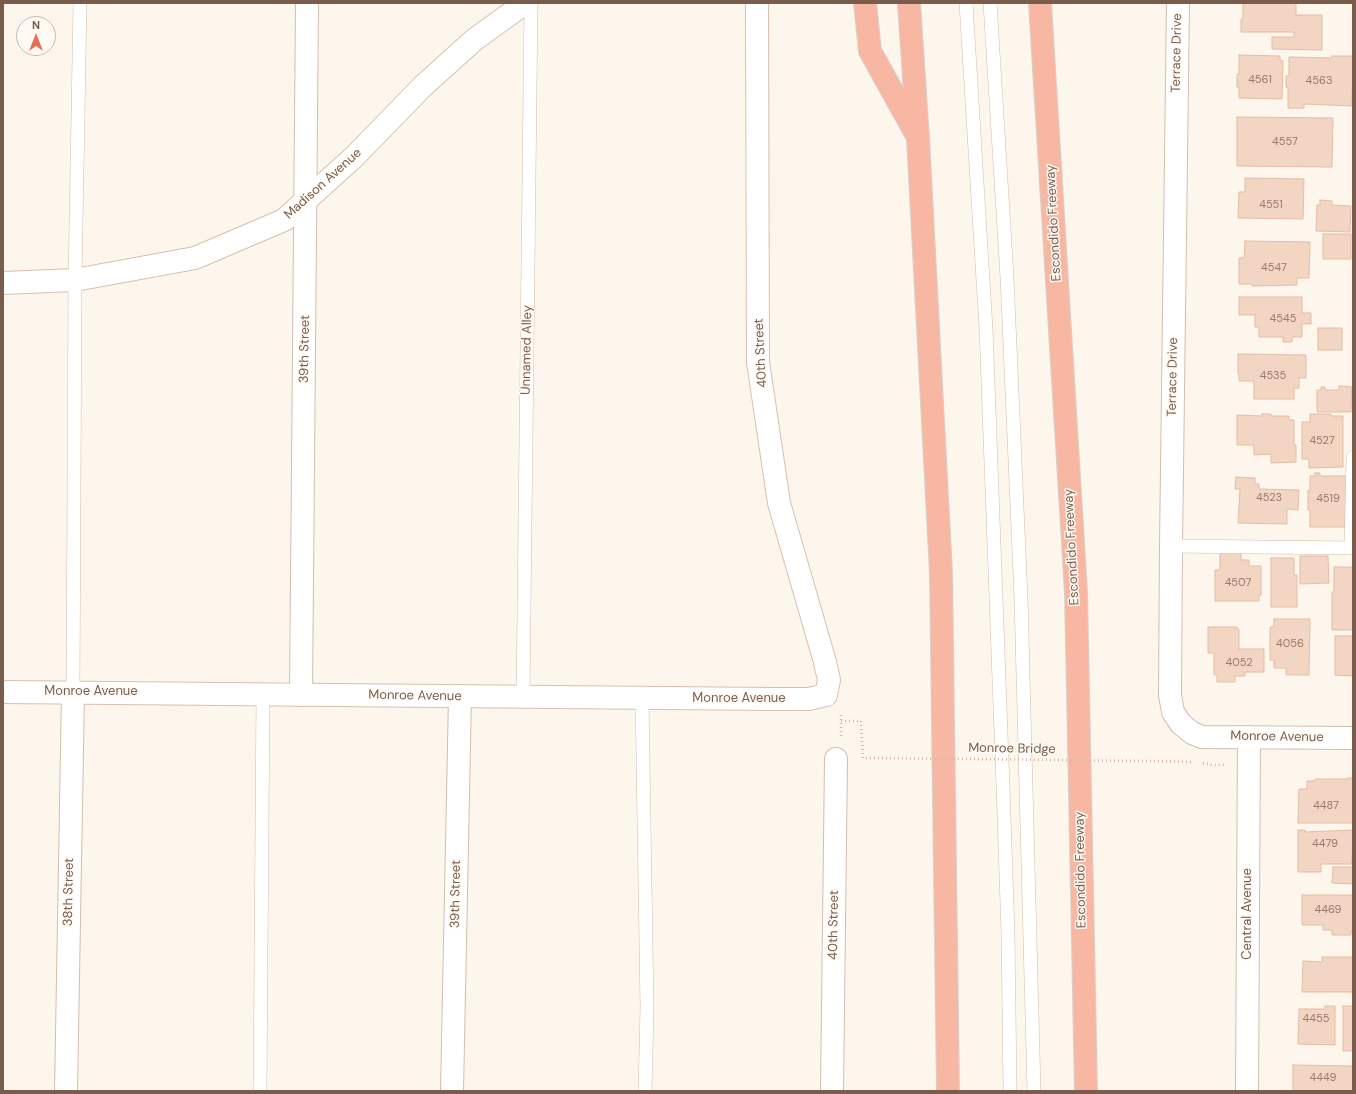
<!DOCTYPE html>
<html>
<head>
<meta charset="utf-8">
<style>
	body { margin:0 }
	#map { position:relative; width:1356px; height:1094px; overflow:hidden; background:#fdf6ec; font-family:"DM Sans",sans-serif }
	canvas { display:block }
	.frame { position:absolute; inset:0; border:4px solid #7a5c4d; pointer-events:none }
	.north { position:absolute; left:16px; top:16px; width:40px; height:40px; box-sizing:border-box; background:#fffaf3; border:1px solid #cabbb1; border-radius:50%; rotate:0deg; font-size:11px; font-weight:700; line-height:16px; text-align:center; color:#7a5c4d }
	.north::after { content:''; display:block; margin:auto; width:14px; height:18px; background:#e76f51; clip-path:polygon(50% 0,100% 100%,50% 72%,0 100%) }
</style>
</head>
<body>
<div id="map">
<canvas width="1356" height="1094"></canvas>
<div class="frame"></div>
<div class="north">N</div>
</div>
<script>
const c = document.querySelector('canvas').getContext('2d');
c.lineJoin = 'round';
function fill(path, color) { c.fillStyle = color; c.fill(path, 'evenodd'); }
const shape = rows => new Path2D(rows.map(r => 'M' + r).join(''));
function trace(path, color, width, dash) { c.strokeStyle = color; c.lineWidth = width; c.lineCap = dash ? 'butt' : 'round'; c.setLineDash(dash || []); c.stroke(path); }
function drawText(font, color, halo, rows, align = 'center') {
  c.font = font + ' "DM Sans",sans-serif'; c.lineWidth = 3; c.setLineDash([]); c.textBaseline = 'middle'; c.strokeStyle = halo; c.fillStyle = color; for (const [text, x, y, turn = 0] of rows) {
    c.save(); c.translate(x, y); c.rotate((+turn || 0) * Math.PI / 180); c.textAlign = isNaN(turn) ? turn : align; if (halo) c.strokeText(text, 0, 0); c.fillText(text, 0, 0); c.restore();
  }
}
const building = shape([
	[1243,3,1296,3,1296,15,1322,15,1322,50,1272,49,1272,37,1294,37,1294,32,1241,32,1241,19,1243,19,1243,3],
	[1239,55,1280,56,1280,60,1283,61,1282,99,1239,98,1239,87,1237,87,1237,74,1239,74,1239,55],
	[1332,56,1353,56,1352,106,1304,104,1304,108,1288,108,1288,87,1286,87,1286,76,1289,76,1289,57,1332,58,1332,56],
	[1237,117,1333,118,1332,167,1237,166,1237,117],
	[1245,178,1304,179,1303,219,1238,218,1239,192,1245,192,1245,178],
	[1320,200,1332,201,1332,205,1351,206,1350,232,1316,231,1317,205,1320,205,1320,200],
	[1323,234,1351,234,1351,259,1323,259,1323,234],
	[1245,241,1310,242,1309,278,1297,278,1297,285,1252,286,1252,284,1239,284,1239,258,1244,258,1245,241],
	[1239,297,1302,297,1302,313,1311,313,1311,324,1302,324,1302,337,1292,337,1292,342,1283,342,1283,337,1259,337,1259,327,1255,327,1255,315,1239,315,1239,297],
	[1318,328,1342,328,1342,350,1318,350,1318,328],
	[1238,354,1306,355,1306,378,1299,378,1299,388,1294,388,1294,399,1254,399,1254,381,1239,381,1239,374,1238,374,1238,354],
	[1339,386,1352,387,1351,412,1317,412,1317,390,1321,390,1321,387,1325,387,1325,390,1339,390,1339,386],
	[1262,414,1271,414,1271,416,1289,416,1289,420,1294,420,1294,445,1296,445,1296,462,1271,463,1271,454,1254,455,1254,445,1237,445,1237,415,1262,416,1262,414],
	[1310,414,1331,414,1331,416,1343,416,1343,467,1309,468,1309,459,1302,459,1302,422,1310,422,1310,414],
	[1315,473,1320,473,1320,476,1348,476,1346,527,1310,527,1310,510,1308,510,1308,490,1310,491,1310,476,1315,476,1315,473],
	[1236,477,1255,478,1255,484,1259,484,1259,489,1299,490,1298,510,1287,509,1287,524,1238,523,1240,489,1235,489,1236,477],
	[1220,552,1241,552,1241,560,1249,560,1249,566,1261,566,1261,595,1259,595,1259,601,1215,601,1215,570,1220,570,1220,552],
	[1300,556,1328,556,1329,583,1300,584,1300,556],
	[1271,558,1294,558,1294,575,1297,575,1297,607,1271,607,1271,558],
	[1334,567,1353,567,1353,630,1332,630,1332,592,1334,592,1334,567],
	[1274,619,1310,619,1309,675,1286,675,1286,668,1274,668,1274,660,1270,660,1270,627,1274,627,1274,619],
	[1208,627,1237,627,1239,630,1239,649,1264,649,1264,672,1245,672,1245,676,1235,676,1235,682,1217,682,1217,675,1214,675,1214,653,1208,653,1208,627],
	[1335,636,1353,636,1353,676,1335,675,1335,636],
	[1348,778,1353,778,1353,823,1298,823,1299,789,1307,789,1307,781,1315,781,1315,779,1348,779,1348,778],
	[1298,830,1305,830,1305,832,1353,830,1352,864,1321,864,1321,872,1298,872,1298,830],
	[1333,867,1353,867,1353,884,1332,883,1333,867],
	[1302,895,1353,895,1353,931,1351,931,1351,935,1332,935,1332,930,1323,930,1323,925,1302,925,1302,895],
	[1322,957,1353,957,1353,992,1302,992,1303,961,1322,962,1322,957],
	[1325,1006,1335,1006,1335,1045,1298,1044,1299,1009,1325,1009,1325,1006],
	[1343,1006,1353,1006,1353,1051,1343,1051,1343,1006],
	[1293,1065,1353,1066,1353,1091,1293,1091,1293,1065]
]);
fill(building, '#f3d5c3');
trace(building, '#e6bba3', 1);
const lane = shape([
	[966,3,986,329,1003,787,1008,933,1010,1091],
	[990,3,1007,277,1021,598,1034,1091],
	[1171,546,1353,548],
	[1351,548,1353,457],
	[73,693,75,280,80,3],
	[523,697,531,3],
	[642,698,647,1008,645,1091],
	[260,1091,263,694]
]);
const street = shape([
	[1178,3,1171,546,1170,695,1173,712,1181,724,1192,733,1202,737,1353,738],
	[301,695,307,3],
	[66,1091,73,693],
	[452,1091,460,696],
	[832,1091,836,759],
	[1247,1091,1249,737]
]);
const secondary = shape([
	[3,283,75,280,195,258,284,220,354,157,423,86,474,40,525,3],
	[3,692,774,699,809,699,826,695,829,680,825,662,779,503,758,362,757,3]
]);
const highway = shape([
	[865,3,870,51,915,132],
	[909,3,918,138,941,573,948,1091],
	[1040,3,1076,592,1086,1091]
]);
trace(lane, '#d1beb0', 14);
trace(street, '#d1beb0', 24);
trace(secondary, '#d6c0b0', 24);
trace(highway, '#dad1cd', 24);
trace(shape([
	[841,715,841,736],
	[841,721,861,721,863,758,874,758],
	[1150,761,1194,762],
	[1203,763,1213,765,1225,765]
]), '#d9b8a5', 2.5, [1, 3]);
trace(lane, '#fff', 13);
trace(street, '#fff', 22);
trace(secondary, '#fff', 22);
trace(highway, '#f7b7a3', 22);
trace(shape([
	[874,758,1150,761]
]), '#d9b8a5', 2.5, [1, 3]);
drawText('11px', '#987a6a', null, [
	["4561",1260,80],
	["4563",1319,81],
	["4557",1285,142],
	["4551",1271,205],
	["4547",1274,268],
	["4545",1283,319],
	["4535",1273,376],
	["4527",1322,441],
	["4523",1269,498],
	["4519",1328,499],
	["4507",1238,583],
	["4056",1290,644],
	["4052",1239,663],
	["4487",1326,806],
	["4479",1325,844],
	["4469",1328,910],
	["4455",1316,1019],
	["4449",1323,1078]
]);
drawText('13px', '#7a5c4d', '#fffaf3', [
	["Terrace Drive",1177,53,-89],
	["Madison Avenue",323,184,-42],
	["Escondido Freeway",1054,223,-93],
	["39th Street",305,349,-89],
	["Unnamed Alley",527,350,-89],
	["40th Street",761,353,-93],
	["Terrace Drive",1173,377,-89],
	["Escondido Freeway",1072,547,-93],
	["Monroe Avenue",91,692],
	["Monroe Avenue",415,696,1],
	["Monroe Avenue",739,699],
	["Monroe Avenue",1277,737,1],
	["Monroe Bridge",1012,749,1],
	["Escondido Freeway",1081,870,-91],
	["38th Street",69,892,-89],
	["39th Street",456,894,-89],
	["Central Avenue",1248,914,-90],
	["40th Street",834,925,-89]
]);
</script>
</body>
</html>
